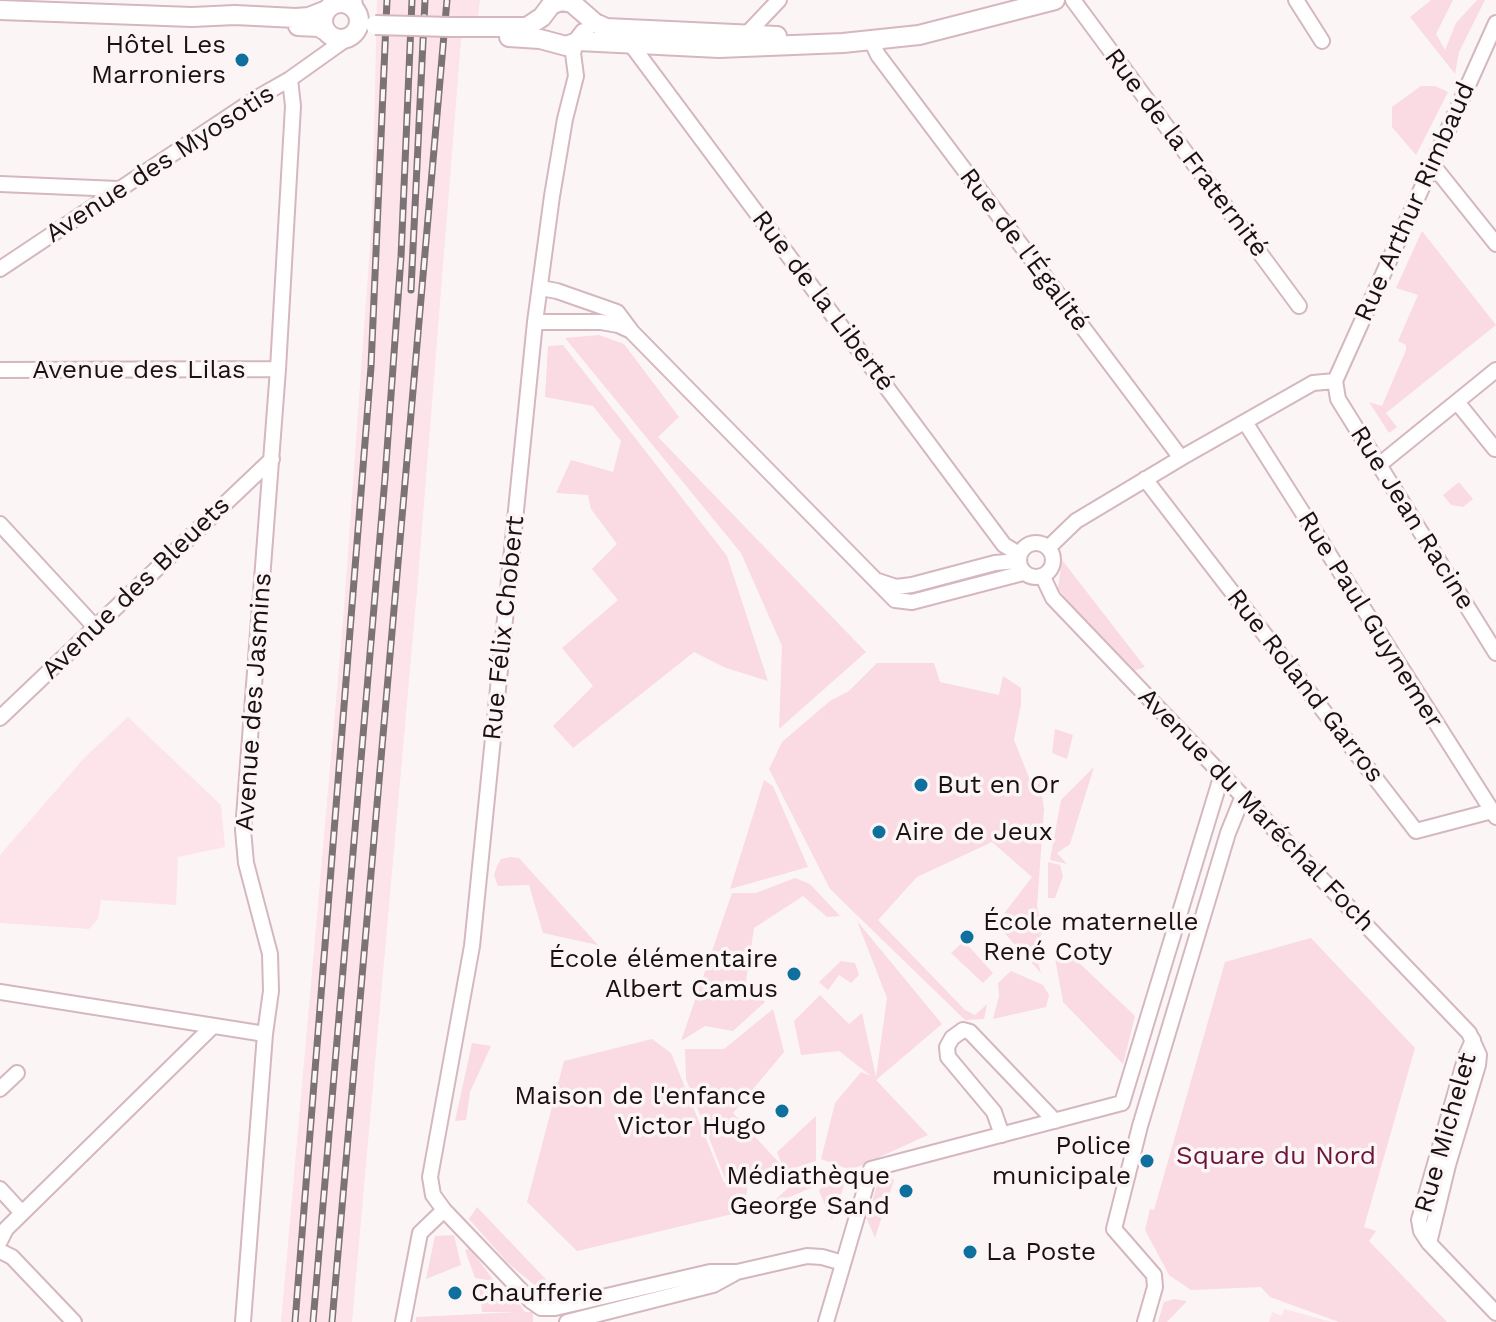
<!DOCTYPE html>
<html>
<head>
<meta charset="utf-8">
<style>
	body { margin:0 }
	canvas { display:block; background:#fbf5f6 }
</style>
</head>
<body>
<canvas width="1496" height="1322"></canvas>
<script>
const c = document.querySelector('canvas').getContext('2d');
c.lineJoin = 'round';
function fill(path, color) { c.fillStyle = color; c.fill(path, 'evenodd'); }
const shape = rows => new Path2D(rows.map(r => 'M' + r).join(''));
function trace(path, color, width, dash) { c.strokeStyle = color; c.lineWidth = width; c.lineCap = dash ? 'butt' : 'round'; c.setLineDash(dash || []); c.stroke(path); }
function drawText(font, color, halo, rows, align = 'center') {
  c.font = font + ' "Work Sans",sans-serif'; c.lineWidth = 7; c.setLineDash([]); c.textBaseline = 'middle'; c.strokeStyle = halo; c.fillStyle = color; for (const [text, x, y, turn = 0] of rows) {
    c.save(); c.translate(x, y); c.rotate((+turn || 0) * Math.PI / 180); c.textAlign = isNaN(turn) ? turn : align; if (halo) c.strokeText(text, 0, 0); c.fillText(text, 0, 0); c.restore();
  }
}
fill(shape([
	[377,0,480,0,478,17,463,16,417,591,352,1322,281,1322,343,621,372,218],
	[128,717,221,805,225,847,178,857,176,905,101,900,98,919,89,929,0,923,0,855,85,757],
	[1284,1309,1332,1322,1269,1322,1272,1312,1282,1316]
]), '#fce4ea');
fill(shape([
	[1431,0,1453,0,1436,34,1445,50,1456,23,1477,0,1485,0,1459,52,1455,74,1410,17],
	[1421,86,1435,86,1448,92,1416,155,1392,127,1392,107],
	[1422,231,1496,325,1386,413,1397,427,1389,433,1369,402,1382,406,1406,350,1406,345,1398,341,1418,295,1396,288],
	[599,335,624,344,679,417,658,437,866,652,779,729,782,646,741,553,565,338],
	[563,345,727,556,768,681,726,668,694,652,573,748,553,726,593,686,562,648,618,600,592,569,617,544,591,509,588,495,556,493,571,460,613,472,621,441,593,406,545,397,548,346],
	[1459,482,1473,499,1463,507,1451,505,1443,495],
	[1062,560,1145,667,1130,672,1082,622,1058,588],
	[877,663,934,663,940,682,999,695,1003,676,1021,688,1021,704,1014,740,1034,790,1040,782,1044,809,1037,907,1043,931,1034,948,1041,973,996,924,1032,877,992,842,917,877,878,920,965,1010,975,1015,987,1004,984,1019,965,1020,830,889,769,769,782,742,830,701,849,691],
	[1055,729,1073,735,1067,759,1052,753],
	[1094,767,1070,844,1057,853,1067,864,1050,860,1061,800],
	[764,780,773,786,808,867,730,889],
	[511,857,519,858,598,945,543,933,529,885,498,886,494,875,497,866,501,859],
	[1048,862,1060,865,1063,876,1055,898,1048,898],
	[795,878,810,884,840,916,827,917,803,896,754,928,746,981,765,1002,733,1031,705,1026,681,1041,732,893,756,893],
	[857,921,942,1024,876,1080,928,1135,851,1170,821,1159,835,1103,861,1072,871,1076,839,1051,801,1055,794,1021,820,995,849,1024,862,1013,876,1077,887,998],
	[1311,938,1415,1048,1364,1227,1376,1231,1369,1241,1447,1322,1339,1322,1270,1297,1261,1287,1191,1290,1169,1275,1145,1230,1150,1209,1154,1210,1225,962],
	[964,941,993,973,983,983,951,953],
	[1054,952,1075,959,1135,1016,1123,1064,1063,1002],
	[841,961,855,963,859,975,851,983,839,975,828,990,819,982],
	[1011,971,1043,985,1049,995,1046,1007,993,1019,999,996,998,983],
	[773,1009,784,1052,733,1113,783,1167,777,1152,816,1116,816,1161,785,1171,783,1167,726,1181,686,1079,685,1049,724,1049],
	[652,1039,671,1053,724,1183,748,1177,745,1211,577,1251,527,1202,564,1061],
	[472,1043,491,1046,470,1092,466,1120,455,1121],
	[819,1172,815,1186,767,1207,794,1183,791,1178],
	[829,1172,848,1174,832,1220,819,1191],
	[881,1172,894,1180,875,1238,867,1219],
	[477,1207,558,1292,549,1297,508,1263,469,1219],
	[454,1235,461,1265,426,1279,435,1236],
	[470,1248,494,1281,475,1278,465,1250],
	[479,1286,510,1290,525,1312,533,1312,533,1322,416,1322,416,1317,518,1312,482,1312],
	[1174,1299,1187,1301,1167,1322,1158,1322,1164,1302]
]), '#fadae3');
const minor = shape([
	[1073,0,1299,306],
	[1296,0,1322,41],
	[741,40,779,0],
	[871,40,878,55,1181,458],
	[576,43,573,53,576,76,565,119,552,196,535,322,472,946,430,1177,433,1195,444,1210,531,1301,541,1308,555,1308,710,1272,737,1272,807,1256,822,1257,843,1263],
	[630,43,1004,545,1019,554],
	[1432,164,1496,244],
	[0,184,118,189],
	[0,269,255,99,290,79,349,37],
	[541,288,557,291,617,312,632,332,895,600,912,602,1023,573],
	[535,322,601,322,618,325,629,330],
	[0,370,278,369],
	[1335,381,1496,23],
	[1335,381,1338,399,1496,653],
	[1457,402,1495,449],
	[1245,422,1496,817],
	[1379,465,1496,370],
	[1145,479,1416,831,1492,811],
	[0,524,95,627],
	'1019 560a17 17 0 1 1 34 0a17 17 0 1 1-34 0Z',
	[1048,548,1076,521,1181,458,1313,383,1335,381],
	[1043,577,1053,598,1469,1033,1479,1055,1478,1065,1448,1165,1429,1243],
	[878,581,896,587,912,585,995,563,1018,561],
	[0,718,272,459],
	[0,992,265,1034],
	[1473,1040,1466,1056,1419,1220,1421,1231,1429,1243,1496,1313],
	[0,1089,17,1073],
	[1122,1103,1222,774],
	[1002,1135,994,1112,948,1057,947,1047,952,1038,963,1030,970,1032,1055,1121],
	[0,1189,22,1213],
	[0,1241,6,1229,212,1027],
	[0,1251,12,1257,74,1322],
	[243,1322,265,1034,271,991,270,954,246,863,243,830,278,369,293,106,290,79],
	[403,1322,420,1233,444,1210],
	[567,1322,713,1285,735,1273],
	[826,1322,871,1169,1122,1103],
	[1145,1322,1155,1287,1154,1275,1114,1229,1140,1126,1228,833,1243,796]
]);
const tertiary = shape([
	[353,0,355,10]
]);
const secondary = shape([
	'323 21a18 18 0 1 1 36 0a18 18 0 1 1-36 0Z',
	[0,10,192,17,235,15,296,18,309,17,327,10],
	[298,26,319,27,327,32],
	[451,27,527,27,542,17,551,5,561,1,572,3,595,23,606,28,777,36],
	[509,37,540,39,566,46,577,42,584,33],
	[578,41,719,48,843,43,919,35,1055,0]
]);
trace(minor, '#d5b7bf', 18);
trace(tertiary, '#d5b7bf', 20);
trace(secondary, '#d5b7bf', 22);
trace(minor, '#fff', 14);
trace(tertiary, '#fff', 16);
trace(secondary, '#fff', 18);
const rail = shape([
	[411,290,425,0],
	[295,1322,371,367,387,0],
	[313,1322,385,478,401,257,412,0],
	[332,1322,447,0]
]);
trace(rail, '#7c7376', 7);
trace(rail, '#fbf5f6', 4, [12]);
const secondaryBridge = shape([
	[375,25,451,27]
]);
trace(secondaryBridge, '#d5b7bf', 22, []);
trace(secondaryBridge, '#fff', 18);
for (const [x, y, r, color] of [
	[242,60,8,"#0f709e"],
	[921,785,8,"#0f709e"],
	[879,832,8,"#0f709e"],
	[967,937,8,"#0f709e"],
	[794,974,8,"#0f709e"],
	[782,1111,8,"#0f709e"],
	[1147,1161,8,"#0f709e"],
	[906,1191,8,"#0f709e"],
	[970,1252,8,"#0f709e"],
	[455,1293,8,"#0f709e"]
]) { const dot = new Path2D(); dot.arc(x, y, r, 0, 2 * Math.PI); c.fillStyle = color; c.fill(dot); trace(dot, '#fbf5f6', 3); }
drawText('26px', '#1b1014', '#fbf5f6', [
	["Hôtel Les",226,45],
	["Marroniers",226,75],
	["But en Or",937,785,"left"],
	["Aire de Jeux",895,832,"left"],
	["École maternelle",983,922,"left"],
	["René Coty",983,952,"left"],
	["École élémentaire",778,959],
	["Albert Camus",778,989],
	["Maison de l'enfance",766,1096],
	["Victor Hugo",766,1126],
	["Police",1131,1146],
	["municipale",1131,1176],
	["Médiathèque",890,1176],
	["George Sand",890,1206],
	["La Poste",986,1252,"left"],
	["Chaufferie",471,1293,"left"]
], 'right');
drawText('26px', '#1b1014', '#fbf5f6', [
	["Rue de la Fraternité",1186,153,53],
	["Avenue des Myosotis",160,164,-33],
	["Rue Arthur Rimbaud",1415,202,-66],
	["Rue de l'Égalité",1024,250,53],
	["Rue de la Liberté",823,301,53],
	["Avenue des Lilas",139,370],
	["Rue Jean Racine",1412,518,58],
	["Avenue des Bleuets",136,588,-44],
	["Rue Paul Guynemer",1370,620,58],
	["Rue Félix Chobert",504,628,-84],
	["Rue Roland Garros",1305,686,52],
	["Avenue des Jasmins",254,702,-86],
	["Avenue du Maréchal Foch",1256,810,46],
	["Rue Michelet",1446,1133,-74]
]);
drawText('26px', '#6b153b', '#fbf5f6', [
	["Square du Nord",1276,1156]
]);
</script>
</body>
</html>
